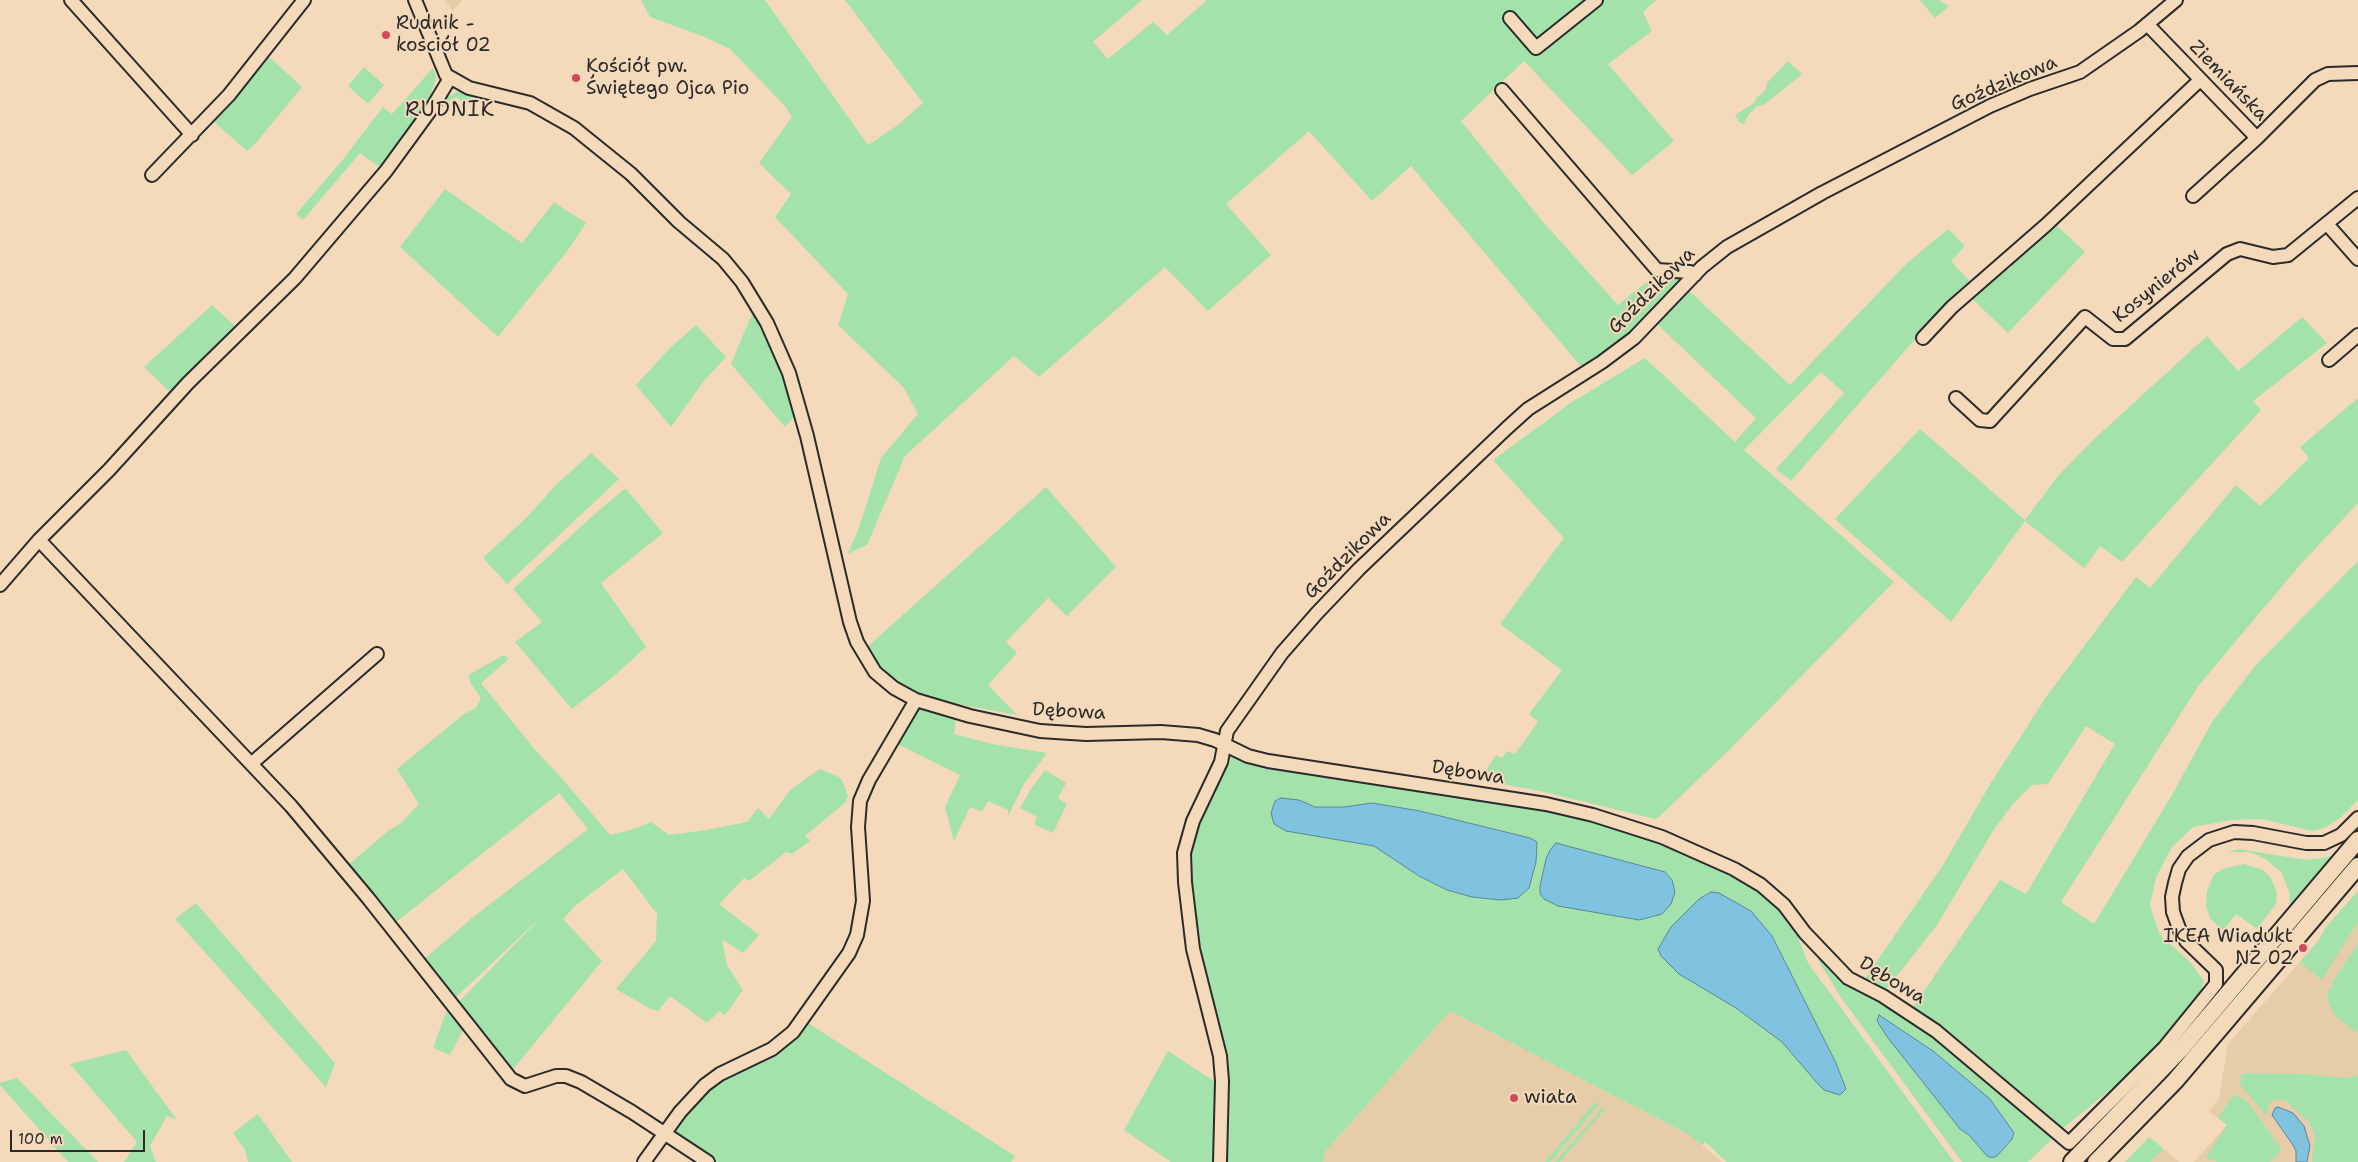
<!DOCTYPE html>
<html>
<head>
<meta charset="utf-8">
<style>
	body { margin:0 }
	#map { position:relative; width:2358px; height:1162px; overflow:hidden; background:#f4d9bb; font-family:"Shantell Sans",sans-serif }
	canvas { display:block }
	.scale { position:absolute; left:10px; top:1130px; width:135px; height:22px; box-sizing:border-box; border:2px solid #2b2b2b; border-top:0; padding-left:6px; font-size:15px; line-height:18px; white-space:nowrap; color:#2b2b2b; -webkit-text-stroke:4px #f4d9bb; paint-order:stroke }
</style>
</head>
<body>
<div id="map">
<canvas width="2358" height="1162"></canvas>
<div class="scale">100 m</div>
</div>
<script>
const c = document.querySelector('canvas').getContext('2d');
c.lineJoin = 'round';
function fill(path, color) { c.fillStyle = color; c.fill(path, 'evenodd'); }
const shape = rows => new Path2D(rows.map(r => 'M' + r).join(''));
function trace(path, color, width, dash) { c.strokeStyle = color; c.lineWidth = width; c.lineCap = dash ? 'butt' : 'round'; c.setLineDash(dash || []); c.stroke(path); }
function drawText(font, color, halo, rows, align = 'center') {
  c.font = font + ' "Shantell Sans",sans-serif'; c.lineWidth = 4; c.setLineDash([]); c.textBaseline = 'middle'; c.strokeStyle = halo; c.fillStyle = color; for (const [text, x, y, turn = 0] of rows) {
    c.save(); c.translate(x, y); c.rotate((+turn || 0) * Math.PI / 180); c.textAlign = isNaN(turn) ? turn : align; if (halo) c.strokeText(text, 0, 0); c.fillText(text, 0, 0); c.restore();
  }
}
fill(shape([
	[444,0,462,0,453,11],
	[2358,891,2358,1162,2194,1162,2227,1125,2209,1111,2219,1098,2228,1044,2318,941,2327,926],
	[1450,1011,1690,1135,1722,1162,1323,1162,1325,1152],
	[2164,1149,2179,1162,2150,1162]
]), '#e7cca9');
fill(shape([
	[641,0,765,0,868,145,898,125,923,103,845,0,1142,0,1093,42,1108,59,1153,22,1167,35,1207,0,1591,0,1571,19,1577,25,1604,0,1656,0,1643,12,1652,31,1608,64,1674,141,1632,175,1524,61,1461,121,1543,222,1618,305,1658,273,1687,277,1642,326,1584,370,1411,166,1372,201,1309,131,1226,204,1271,255,1208,311,1165,267,1039,377,1014,356,905,456,867,545,847,554,858,531,881,458,918,414,904,388,838,325,848,294,775,217,791,194,759,163,792,117,785,106,730,49,705,37,650,17],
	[1920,0,1939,0,1949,6,1935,18],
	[266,54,302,87,255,144,247,151,211,119],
	[1788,61,1802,74,1764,105,1757,106,1748,115,1744,124,1740,123,1735,115,1754,103,1757,97,1765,91,1767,83],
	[364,67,384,85,368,104,348,86],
	[433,68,436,76,435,82,426,107,380,167,360,153,303,220,296,214,341,162,383,107,392,114],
	[457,92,474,94,467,105,456,97,444,103,443,99],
	[445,189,522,243,555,201,555,203,586,223,568,250,498,337,400,247],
	[2053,222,2085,252,2008,333,1969,296,2001,267,2008,270,2011,267,2012,260],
	[1948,229,1965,246,1951,261,1973,285,1910,345,1791,481,1776,469,1844,393,1821,372,1744,450,1894,582,1728,751,1659,817,1655,819,1540,791,1480,780,1496,755,1502,758,1507,751,1515,754,1538,722,1529,714,1562,670,1500,624,1564,538,1493,460,1572,402,1645,358,1735,442,1756,418,1657,324,1688,290,1790,385,1906,264],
	[212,305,236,327,172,394,144,367],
	[752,314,755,314,773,346,785,381,794,417,785,427,731,364],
	[2302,317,2327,343,2253,401,2261,410,2122,562,2100,546,2084,568,2025,521,1951,622,1835,519,1920,429,2025,520,2058,476,2092,441,2207,336,2238,371],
	[696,325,726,357,704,381,671,427,636,385,670,348],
	[2358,398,2358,503,2299,566,2199,685,2061,902,2094,924,2172,795,2212,722,2255,666,2358,561,2358,800,2340,818,2324,828,2312,831,2262,819,2232,820,2193,827,2172,847,2156,877,2150,906,2160,935,2190,962,2204,981,2200,994,2138,1067,2062,1129,2028,1162,1962,1162,1842,999,1818,960,1819,958,1845,981,1864,980,1943,865,1989,786,2046,697,2136,577,2150,588,2236,485,2260,506,2309,458,2300,447],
	[2086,726,2115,744,2026,894,2000,880,1911,1010,1885,991,1937,925,1993,831,2012,805,2032,785,2048,784],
	[591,453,619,479,507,584,483,558,527,517,554,487],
	[1046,487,1116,567,1067,616,1048,598,1006,642,1017,653,988,685,1017,715,936,700,912,692,892,680,877,667,866,648],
	[626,489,663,533,601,583,646,647,614,676,572,709,515,642,542,622,513,589,588,520,623,490],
	[504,655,509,659,481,683,536,751,559,775,610,835,631,830,651,822,669,835,706,830,747,822,758,808,769,819,791,789,820,769,841,778,848,796,846,802,805,836,810,841,792,854,786,852,749,881,744,878,719,904,759,935,743,953,722,939,727,965,743,990,725,1015,719,1011,707,1023,670,996,658,1011,651,1009,616,989,656,941,657,914,623,869,576,905,563,919,602,961,510,1073,457,1004,542,916,453,1000,423,960,472,918,588,829,559,793,396,922,347,866,388,831,400,824,419,804,397,769,464,714,476,708,481,698,471,684,468,675],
	[919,709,956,720,954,734,992,744,1047,753,1024,784,1008,816,1008,810,988,801,982,812,970,807,954,841,945,807,960,775,897,744,914,713],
	[1230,750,1642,826,1762,889,1782,906,1794,927,1808,963,1954,1162,1727,1162,1705,1142,1702,1145,1690,1135,1450,1011,1325,1152,1323,1162,1220,1162,1222,1081,1206,1001,1184,853],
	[1045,770,1066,783,1058,798,1067,804,1053,833,1034,824,1037,817,1020,808,1031,789],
	[2238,849,2307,860,2324,858,2339,853,2287,914,2290,902,2289,892,2282,873,2267,860,2257,855,2249,852,2228,852],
	[2244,864,2263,870,2270,877,2277,892,2276,904,2257,929,2236,914,2223,931,2210,918,2206,906,2207,891,2214,874,2225,868],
	[2358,891,2358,922,2322,979,2319,978,2300,962,2318,941,2327,926],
	[196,903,335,1063,326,1087,175,919],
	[2358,944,2358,1031,2357,1033,2334,1015,2328,1002,2327,995,2329,988,2331,988,2333,981],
	[447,1010,463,1030,450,1055,433,1048],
	[808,1023,1015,1156,1011,1162,702,1162,666,1139,700,1095,713,1083,797,1034],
	[126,1050,177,1120,167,1116,150,1146,156,1162,124,1162,137,1142,70,1064],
	[1168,1051,1214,1081,1217,1112,1215,1162,1171,1162,1124,1130],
	[2245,1073,2303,1074,2347,1078,2358,1075,2358,1162,2312,1162,2315,1136,2309,1122,2286,1101,2276,1099,2270,1103,2266,1116,2240,1084,2241,1075],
	[17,1078,98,1162,68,1162,0,1085,0,1083],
	[2236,1095,2248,1102,2282,1150,2270,1162,2217,1162,2206,1157,2227,1125,2218,1118,2232,1097],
	[1595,1102,1599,1104,1550,1162,1545,1162],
	[1604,1106,1605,1109,1560,1162,1555,1162],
	[258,1114,292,1162,248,1162,245,1150,233,1133],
	[2149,1137,2164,1149,2150,1162,2125,1162]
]), '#a3e3ab');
const water = shape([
	[1281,798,1299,800,1315,807,1344,807,1372,803,1420,811,1530,838,1537,842,1536,862,1529,888,1518,898,1501,900,1472,897,1447,890,1419,876,1374,846,1286,831,1274,824,1271,813,1275,801,1281,798],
	[1556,843,1665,872,1672,880,1675,892,1671,904,1662,914,1639,920,1558,906,1544,899,1540,894,1540,886,1546,859,1550,850,1556,843],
	[1711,892,1719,893,1751,911,1772,936,1836,1063,1846,1089,1840,1095,1824,1090,1818,1084,1782,1042,1736,1008,1679,974,1661,956,1658,949,1671,927,1699,899,1711,892],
	[1879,1015,1933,1051,1990,1099,2014,1133,2012,1139,1997,1156,1992,1158,1987,1156,1969,1135,1960,1129,1888,1038,1877,1021,1879,1015],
	[2278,1107,2293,1113,2304,1126,2310,1146,2307,1162,2296,1162,2296,1151,2293,1145,2272,1115,2275,1108,2278,1107]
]);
fill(water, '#7fc3e0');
trace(water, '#5d8698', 1);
const minor = shape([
	[71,0,192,135],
	[415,0,446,75,469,88,530,103,574,128,631,174,679,222,723,259,742,282,767,323,789,373,807,436,850,622,857,642,875,672,894,688,916,700,970,716,1040,731,1086,734,1161,732,1198,735,1215,740,1248,756,1268,761,1546,804,1593,815,1662,837,1734,869,1761,885,1784,905,1805,933,1848,978,1883,996,1936,1031,2069,1143,2164,1048,2216,984,2216,970,2186,941,2180,931,2173,912,2172,897,2175,883,2179,869,2188,856,2209,840,2234,832,2253,833,2306,843,2324,843,2341,835,2358,818],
	[1510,18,1536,48,1596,0],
	[2147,24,2257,138],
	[1502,90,1657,270,1690,272,1695,275],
	[152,175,229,95,304,0],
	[2193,196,2257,138,2315,80,2328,74,2358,73],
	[2327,224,2358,259],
	[1923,338,1952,307,2046,225,2200,80],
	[2329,360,2358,335],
	[1956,398,1980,420,1990,421,2085,317,2113,339,2125,339,2227,254,2240,249,2273,257,2288,255,2358,198],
	[39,540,291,806,368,898,511,1079,525,1086,556,1076,566,1076,581,1082,632,1112,708,1162],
	[0,585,39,540,109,470,188,383,295,278,386,171,432,108,450,78],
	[251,764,377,654],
	[644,1162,680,1112,705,1085,720,1074,772,1049,793,1032,849,953,857,935,863,901,858,827,860,801,869,780,916,700],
	[1220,1162,1222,1081,1220,1056,1193,949,1185,882,1184,853,1193,821,1221,762,1227,731,1282,653,1317,613,1359,569,1507,428,1528,409,1602,362,1634,338,1702,267,1727,247,1822,193,1990,106,2030,89,2080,72,2139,31,2176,0]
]);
const major = shape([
	[2072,1162,2180,1050,2358,840],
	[2096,1162,2175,1081,2358,866]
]);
trace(minor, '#2b2b2b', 16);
trace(major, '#2b2b2b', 20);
trace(minor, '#f4d9bb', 12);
trace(major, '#f4d9bb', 16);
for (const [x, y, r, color] of [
	[386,35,5,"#d1495b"],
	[576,78,5,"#d1495b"],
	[2303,948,5,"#d1495b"],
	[1514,1098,5,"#d1495b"]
]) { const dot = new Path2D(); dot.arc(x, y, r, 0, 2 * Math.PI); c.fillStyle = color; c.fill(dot); trace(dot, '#f4d9bb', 2); }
drawText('19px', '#2b2b2b', '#f4d9bb', [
	["Rudnik -",396,24],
	["kosciół 02",396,46],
	["Kościół pw.",586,67],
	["Świętego Ojca Pio",586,89],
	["IKEA Wiadukt",2293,937,"right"],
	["NŻ 02",2293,959,"right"],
	["wiata",1524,1098]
], 'left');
drawText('19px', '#2b2b2b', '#f4d9bb', [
	["Ziemiańska",2228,81,46],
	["Goździkowa",2004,84,-23],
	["Kosynierów",2157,286,-39],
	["Goździkowa",1652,291,-45],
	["Goździkowa",1348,556,-45],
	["Dębowa",1069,712,3],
	["Dębowa",1468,773,9],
	["Dębowa",1892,981,31]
]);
c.letterSpacing = '1px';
drawText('21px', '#2b2b2b', '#f4d9bb', [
	["RUDNIK",450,111]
]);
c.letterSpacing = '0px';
</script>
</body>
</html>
